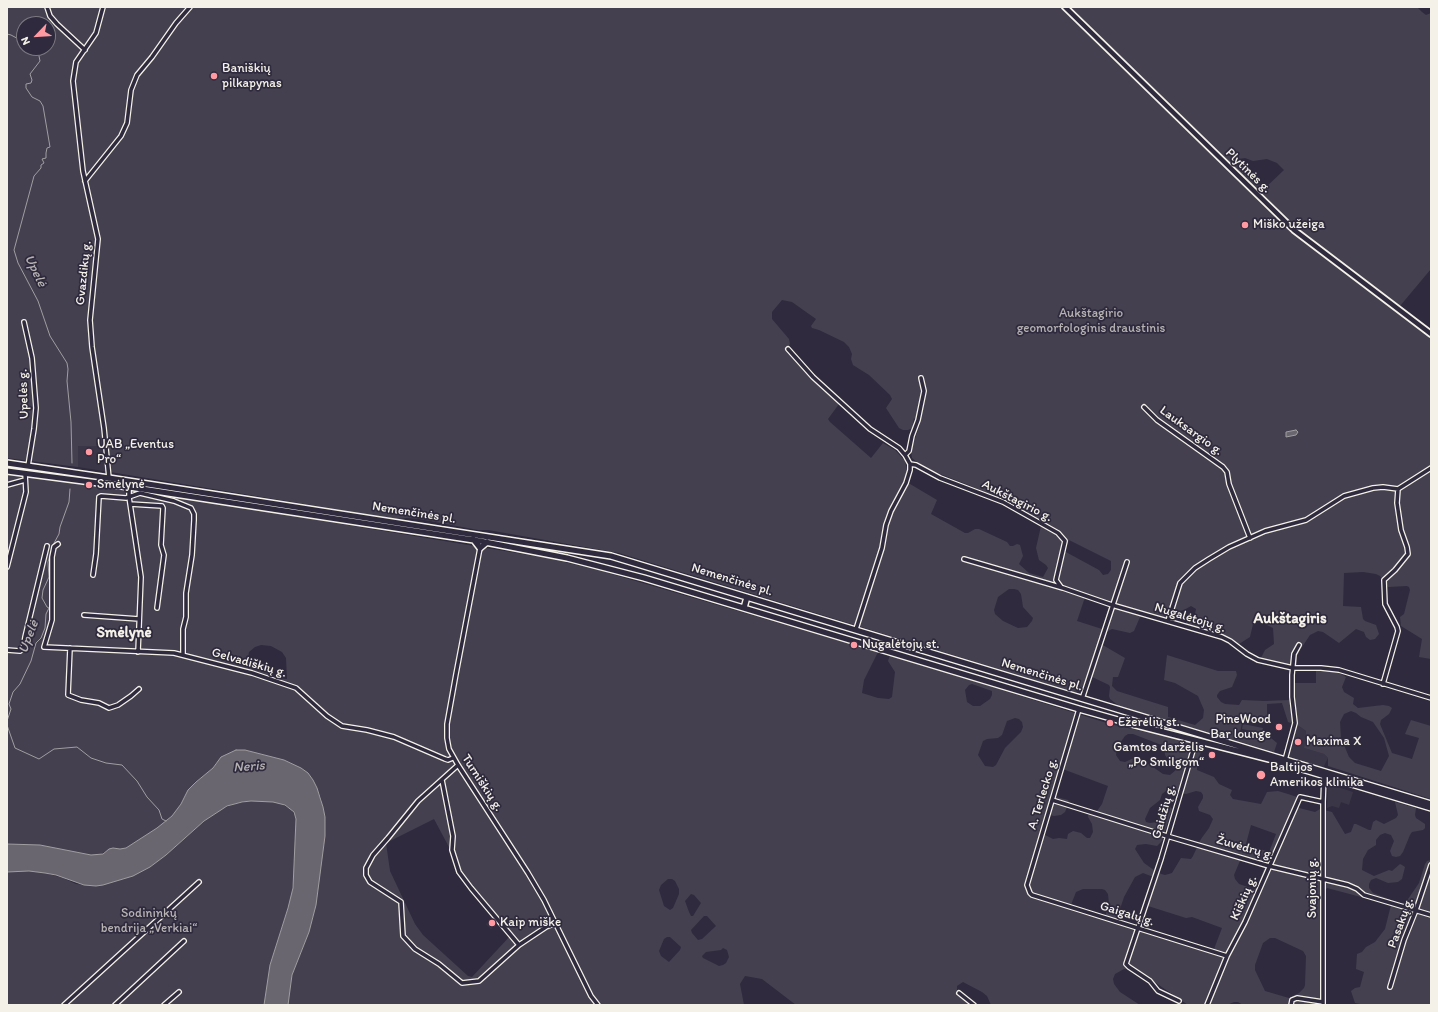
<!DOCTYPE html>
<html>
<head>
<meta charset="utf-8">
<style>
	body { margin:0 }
	#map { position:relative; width:1438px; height:1012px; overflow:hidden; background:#2f2a3d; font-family:Itim,sans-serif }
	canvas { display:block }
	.frame { position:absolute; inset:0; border:8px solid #f4f1e8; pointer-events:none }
	.north { position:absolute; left:16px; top:16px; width:40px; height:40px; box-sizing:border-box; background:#2f2a3d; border:1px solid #7e7a81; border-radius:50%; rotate:245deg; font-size:11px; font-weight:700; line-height:16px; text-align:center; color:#f4f1e8 }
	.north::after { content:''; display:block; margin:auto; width:14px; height:18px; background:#ff9aa2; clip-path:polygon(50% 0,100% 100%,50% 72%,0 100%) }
</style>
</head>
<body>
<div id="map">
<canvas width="1438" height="1012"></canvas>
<div class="frame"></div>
<div class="north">N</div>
</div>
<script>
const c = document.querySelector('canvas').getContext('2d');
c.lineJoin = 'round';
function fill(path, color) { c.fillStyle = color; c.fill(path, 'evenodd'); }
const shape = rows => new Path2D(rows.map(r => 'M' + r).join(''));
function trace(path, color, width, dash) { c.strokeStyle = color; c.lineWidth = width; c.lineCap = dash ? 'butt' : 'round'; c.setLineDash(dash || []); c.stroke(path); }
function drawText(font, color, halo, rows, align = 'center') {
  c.font = font + ' Itim,sans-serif'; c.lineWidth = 3.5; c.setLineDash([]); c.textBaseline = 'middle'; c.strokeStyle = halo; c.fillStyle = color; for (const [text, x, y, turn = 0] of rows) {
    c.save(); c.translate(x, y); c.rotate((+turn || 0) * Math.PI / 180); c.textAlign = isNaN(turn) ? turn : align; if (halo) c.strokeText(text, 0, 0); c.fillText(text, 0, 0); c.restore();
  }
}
fill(shape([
	[77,446,107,446,110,472,78,467],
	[1294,724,1299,726,1306,731,1304,748,1324,754,1328,758,1323,768,1290,758,1285,755],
	[1328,784,1353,792,1349,805,1341,802,1339,808,1332,806,1327,808],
	[493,917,498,922,491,929,486,924]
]), '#3b3647');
fill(shape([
	[7,7,1061,7,1286,226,1431,337,1431,659,1419,657,1422,639,1401,626,1400,617,1404,614,1410,590,1409,587,1407,586,1388,587,1380,576,1376,574,1363,572,1344,573,1343,606,1361,607,1363,619,1365,621,1376,625,1379,634,1375,639,1370,640,1366,637,1364,632,1356,629,1339,643,1323,632,1318,631,1310,635,1300,650,1297,656,1297,665,1319,666,1319,671,1329,671,1339,673,1346,677,1342,687,1344,692,1354,698,1353,704,1358,708,1383,705,1389,706,1392,708,1389,714,1381,720,1380,724,1392,753,1412,759,1419,738,1405,734,1411,720,1431,726,1431,799,1328,766,1328,758,1324,754,1304,748,1306,731,1299,726,1288,722,1282,703,1267,704,1267,717,1260,721,1242,723,1240,733,1271,738,1277,743,1274,752,1119,706,1110,699,1109,696,1110,687,1109,685,1088,675,1080,691,1074,692,619,553,488,530,478,530,419,519,406,518,396,519,110,472,107,446,78,446,78,467,7,458],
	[24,24,48,24,48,48,24,48],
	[782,300,792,302,816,319,811,326,812,328,819,330,844,342,849,347,852,354,851,359,853,365,869,375,890,395,892,399,886,408,899,428,903,430,908,430,912,428,914,418,920,424,911,451,912,458,923,467,935,472,971,486,1017,507,1039,520,1041,526,1036,548,1039,560,1046,565,1048,568,1043,577,1029,573,1019,564,1023,556,1020,545,1017,544,1013,546,1010,546,1007,542,979,529,975,529,968,533,965,533,931,514,937,500,905,481,907,469,905,461,895,450,883,443,871,458,830,422,828,419,839,404,807,373,787,351,787,349,790,344,789,339,772,319,772,312],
	[1069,540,1111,561,1111,570,1108,574,1103,575,1099,570,1064,551],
	[1009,589,1014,589,1018,590,1021,594,1023,607,1033,618,1032,621,1027,627,1018,628,1003,621,995,614,994,610,998,597],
	[1085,597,1108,605,1109,607,1102,629,1077,621],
	[1191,606,1196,609,1194,618,1186,621,1186,625,1239,644,1250,637,1253,624,1257,620,1262,619,1263,623,1273,628,1274,644,1265,650,1261,658,1274,666,1316,671,1316,683,1295,683,1289,689,1289,700,1264,701,1242,700,1239,705,1225,704,1221,702,1217,697,1217,695,1220,691,1232,687,1237,675,1236,671,1218,671,1167,655,1164,680,1175,683,1198,696,1204,710,1203,718,1195,725,1168,717,1168,707,1117,691,1112,686,1113,677,1118,677,1125,658,1101,644,1106,632,1112,629,1130,633,1134,631,1140,617,1144,614,1149,613,1164,618,1174,612,1184,610],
	[1351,711,1356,713,1361,717,1373,722,1384,738,1389,756,1381,771,1355,763,1349,757,1341,738,1340,722,1344,714],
	[1071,7,1417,7,1422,12,1426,15,1431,13,1431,269,1400,306,1297,228,1261,192,1254,189],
	[1245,158,1253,161,1267,159,1277,163,1284,170,1264,189,1238,162,1239,159],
	[7,474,184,498,547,558,598,570,878,652,864,680,862,693,878,698,889,699,892,697,895,672,888,661,890,655,1110,724,1204,745,1197,762,1197,770,1214,777,1219,784,1232,790,1230,795,1233,799,1261,804,1267,792,1278,791,1288,794,1297,797,1299,808,1315,812,1320,809,1332,812,1345,834,1351,832,1354,824,1356,824,1369,830,1371,830,1373,822,1376,820,1384,824,1396,818,1398,815,1395,802,1416,808,1415,815,1416,818,1425,824,1425,828,1423,830,1412,832,1410,835,1403,852,1400,856,1396,857,1392,856,1390,851,1394,841,1391,835,1385,833,1380,835,1376,840,1376,845,1368,850,1363,859,1362,870,1374,876,1389,870,1392,871,1400,864,1402,865,1405,867,1402,879,1398,882,1388,883,1376,878,1371,880,1369,884,1369,888,1373,893,1402,904,1406,902,1419,883,1425,864,1427,861,1431,860,1431,905,1430,911,1431,915,1431,1005,1361,1005,1360,1004,1355,1003,1351,991,1355,988,1360,987,1364,972,1356,969,1357,954,1362,952,1366,947,1375,942,1385,929,1391,905,1327,888,1320,899,1322,1005,1243,1005,1238,1002,1234,1002,1227,1005,1188,1005,1137,970,1124,969,1115,974,1113,979,1114,984,1120,992,1140,1005,991,1005,987,996,982,992,963,982,957,986,957,994,969,1005,796,1005,762,979,745,976,740,984,744,1005,288,1005,292,975,306,940,314,914,325,836,325,817,321,798,313,780,301,768,284,760,245,750,216,763,213,768,195,782,185,797,181,804,172,816,157,828,126,848,120,849,113,848,109,849,100,855,91,855,40,845,7,844],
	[261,645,271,646,282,652,286,658,287,679,268,677,269,673,266,670,250,661,248,657,249,652,255,647],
	[972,684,992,691,992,695,990,699,980,706,973,706,967,702,965,690,969,685],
	[1015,718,1019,719,1022,722,1023,727,1021,732,1005,748,996,765,993,767,985,766,978,755,983,741,987,739,998,738,1002,735,1007,721],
	[1128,734,1133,734,1164,746,1165,755,1167,758,1170,760,1179,762,1177,769,1170,775,1163,774,1140,758,1136,757,1125,762,1120,761,1116,755,1117,747,1125,736],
	[1060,768,1108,786,1102,804,1097,811,1089,811,1088,817,1092,824,1093,832,1090,838,1087,838,1081,833,1073,831,1068,834,1067,839,1059,838,1053,839,1045,835,1041,831,1046,814,1054,816,1061,815,1065,812,1069,802,1068,800,1052,796],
	[1166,791,1175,791,1186,794,1196,791,1201,792,1203,795,1203,798,1198,807,1199,811,1210,815,1213,819,1209,828,1201,839,1193,856,1191,859,1181,858,1172,873,1165,875,1158,873,1144,863,1135,849,1137,845,1146,844,1157,846,1162,841,1172,809,1170,806,1166,805,1162,808,1157,822,1150,823,1146,822,1145,819,1150,808,1160,800,1162,794],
	[434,819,466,879,511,935,472,977,468,976,423,935,415,924,390,871,386,843],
	[1251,825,1276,834,1269,852,1246,844],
	[1242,856,1266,864,1257,888,1254,889,1239,884,1235,879,1234,875],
	[1143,873,1156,878,1148,906,1186,918,1192,917,1222,928,1214,949,1209,952,1119,922,1119,912,1124,897,1135,877],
	[668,879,672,879,675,881,679,889,679,894,673,908,670,910,664,906,659,890,661,885],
	[1083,889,1102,889,1105,890,1108,894,1109,904,1104,920,1069,910,1076,892],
	[691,894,694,895,701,903,693,916,691,916,689,912,685,901],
	[704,916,707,916,716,926,702,939,698,940,692,933,691,930],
	[667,937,670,937,681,947,680,950,669,962,661,956,659,951,664,939],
	[1270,938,1275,938,1303,951,1306,956,1305,985,1304,988,1299,993,1289,998,1265,991,1255,970,1255,965,1263,943],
	[723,948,727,950,729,957,726,963,723,965,719,966,703,958,702,956,706,952,721,950],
	[1243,724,1263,728,1262,733,1242,729],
	[251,801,266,801,280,803,292,810,296,819,295,863,292,894,270,965,264,1005,7,1005,7,872,29,871,45,873,63,878,76,884,96,886,124,879,150,867,166,855,204,821,220,810,234,804]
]), '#454050');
const water = shape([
	[1296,430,1298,432,1296,435,1286,437,1286,432,1296,430],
	[236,750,245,750,284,760,301,768,308,773,313,780,317,788,323,807,325,817,325,836,316,905,309,932,292,975,288,1005,264,1005,270,965,288,908,293,888,296,819,294,812,285,805,273,802,251,801,242,802,227,806,204,821,166,855,150,867,133,876,103,885,96,886,84,885,56,875,45,873,29,871,7,872,7,844,40,845,91,855,103,854,109,849,113,848,120,849,126,848,157,828,172,816,181,804,188,790,196,782,213,768,221,757,236,750]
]);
fill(water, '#6a6670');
trace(water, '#a19ea0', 1);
trace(shape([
	[7,34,11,35,24,42],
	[31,48,37,53],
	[39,56,40,61,30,74,32,80,31,83,26,84,26,88,32,97,40,101,43,106,50,147,47,148,46,153,46,158,42,159,44,163,41,165,41,168,34,176,14,250,18,263,38,301,50,336,67,363,68,369,67,381,71,422,72,463],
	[7,721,11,709,9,704,13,692,20,684,31,661,36,643,41,638,45,628,46,614,49,608,47,607,42,598,43,590,49,577,48,562,53,545,59,534,60,527,69,502,70,489],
	[7,725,15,748,39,759,54,749,77,747,91,758,106,763,122,765,137,781,147,797,159,810,162,819,166,821]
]), '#a19ea0', 1);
const street = shape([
	[47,7,50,16,57,24,85,50],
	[103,7,96,33,76,62,73,81,83,171,98,239,90,320,92,347,104,428,109,478],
	[85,181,121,136,127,123,131,90,137,75,152,57,176,23,190,7],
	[24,322,32,358,36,408,34,429,28,466],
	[788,349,813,377,870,429,899,448,905,455,910,464,910,470,906,483,891,511,886,525,882,548,856,629],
	[1144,407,1157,420,1223,467,1227,472,1229,484,1250,538],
	[905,455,909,451,912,436,918,420,924,391,921,378],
	[910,464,916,465,940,478,1003,502,1058,533,1065,541,1056,580,1061,587],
	[7,485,25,480],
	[129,487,129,497,141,577,138,652],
	[130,504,162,506,163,508,161,545,164,555,157,608],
	[58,544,54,547,52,557,52,620,44,647,174,653,252,673,296,688,327,716,342,726,367,730,394,737,445,759,448,760,453,758],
	[480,548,456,674,447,724,447,738,449,749,458,765,528,873,544,900,591,996,598,1005],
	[964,559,1063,588,1112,605,1222,637,1230,641,1247,654,1258,660,1293,668,1321,668,1339,670,1431,698],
	[7,567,26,492,25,473],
	[93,575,96,554,99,497,101,496,126,498,140,493,174,501,191,508,194,514,194,520,192,555,186,593,186,617,183,629,183,655],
	[84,615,139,619],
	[1168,621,1180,583,1195,568,1209,559,1229,547,1265,531,1306,520,1344,496,1373,488,1383,487,1398,489,1431,468],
	[70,648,68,695,81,700,99,703,109,708,118,705,131,696,139,689],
	[7,650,20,651,23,649,25,637,47,546],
	[1383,684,1398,631,1397,627,1385,604,1384,580,1395,570,1408,554,1407,547,1401,530,1397,503,1398,489],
	[1082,699,1127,562],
	[1079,709,1027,885,1030,893,1032,895,1227,956],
	[1285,760,1295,723,1292,697,1292,675,1294,654,1299,645],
	[458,765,418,801,388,838,373,855,366,868,366,875,370,882,401,902,403,936,415,949,439,964,462,983,479,981,519,945,546,927,556,923],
	[442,780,453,836,452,850,459,872,471,888,519,945],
	[1052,800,1167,836,1269,866,1348,885,1357,889,1364,895,1431,915],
	[1390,987,1404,940,1416,910,1431,865],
	[959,993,974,1005],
	[1179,1001,1158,991,1150,981,1129,967,1126,964,1161,859,1194,747],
	[64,1005,199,882],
	[115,1005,184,941],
	[164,1005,179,992],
	[1207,1005,1227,956,1245,922,1300,797,1323,802],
	[1291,1005,1292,1000,1297,998,1323,1002],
	[1323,1005,1323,802,1324,774]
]);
const secondary = shape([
	[1065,7,1294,230,1431,334]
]);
const primary = shape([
	[7,463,109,478,611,556,1431,804],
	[7,471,129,487,480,541,567,558,644,578,1079,709,1132,724,1269,759,1431,808],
	[473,539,480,548,487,542],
	[744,608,747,597]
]);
trace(street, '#f4f1e8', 6);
trace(secondary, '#f4f1e8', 8);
trace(primary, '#f4f1e8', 8);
trace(street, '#2f2a3d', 3.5);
trace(secondary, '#2f2a3d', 4.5);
trace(primary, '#2f2a3d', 5);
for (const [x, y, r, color] of [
	[214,76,4,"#ff9aa2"],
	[1245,225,4,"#ff9aa2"],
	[89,452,4,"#ff9aa2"],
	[89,485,4,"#ff9aa2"],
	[854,645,4,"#ff9aa2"],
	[1110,723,4,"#ff9aa2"],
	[1279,727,4,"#ff9aa2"],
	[1298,742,4,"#ff9aa2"],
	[1212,755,4,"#ff9aa2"],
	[1261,775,5,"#ff9aa2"],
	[492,923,4,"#ff9aa2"]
]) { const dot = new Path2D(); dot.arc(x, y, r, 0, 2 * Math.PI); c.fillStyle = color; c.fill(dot); trace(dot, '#2f2a3d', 1.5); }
drawText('13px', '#f4f1e8', '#2f2a3d', [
	["Baniškių",222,69],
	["pilkapynas",222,84],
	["Miško užeiga",1253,225],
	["UAB „Eventus",97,445],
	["Pro“",97,460],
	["Smėlynė",97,485],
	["Nugalėtojų st.",862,645],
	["PineWood",1271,720,"right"],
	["Bar lounge",1271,735,"right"],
	["Ežerėlių st.",1118,723],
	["Maxima X",1306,742],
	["Gamtos darželis",1204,748,"right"],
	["„Po Smilgom“",1204,763,"right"],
	["Baltijos",1270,768],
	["Amerikos klinika",1270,783],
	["Kaip miške",500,923]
], 'left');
drawText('13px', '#f4f1e8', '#2f2a3d', [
	["Plytinės g.",1248,171,44],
	["Gvazdikų g.",84,273,-84],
	["Upelės g.",24,394,-92],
	["Lauksargio g.",1191,431,36],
	["Aukštagirio g.",1017,501,27],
	["Nemenčinės pl.",414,513,9],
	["Nemenčinės pl.",732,580,17],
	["Nugalėtojų g.",1190,618,17],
	["Gelvadiškių g.",249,663,16],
	["Nemenčinės pl.",1042,675,17],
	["Turniškių g.",482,783,57],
	["A. Terlecko g.",1043,794,-73],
	["Gaidžių g.",1164,812,-74],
	["Žuvėdrų g.",1245,848,16],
	["Svajonių g.",1313,888,-90],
	["Kiškių g.",1244,898,-66],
	["Gaigalų g.",1127,914,17],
	["Pasakų g.",1401,923,-70]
]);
drawText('13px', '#b7b3b3', '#2f2a3d', [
	["Aukštagirio",1091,314],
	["geomorfologinis draustinis",1091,329],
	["Sodininkų",149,914],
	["bendrija „Verkiai“",149,929]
]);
drawText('italic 14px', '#b6b2b2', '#2f2a3d', [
	["Upelė",35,271,64],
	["Upelė",29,637,-69],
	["Neris",249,767,-4]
]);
drawText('bold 15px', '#f4f1e8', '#2f2a3d', [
	["Aukštagiris",1290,619],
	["Smėlynė",124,633]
]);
</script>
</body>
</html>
